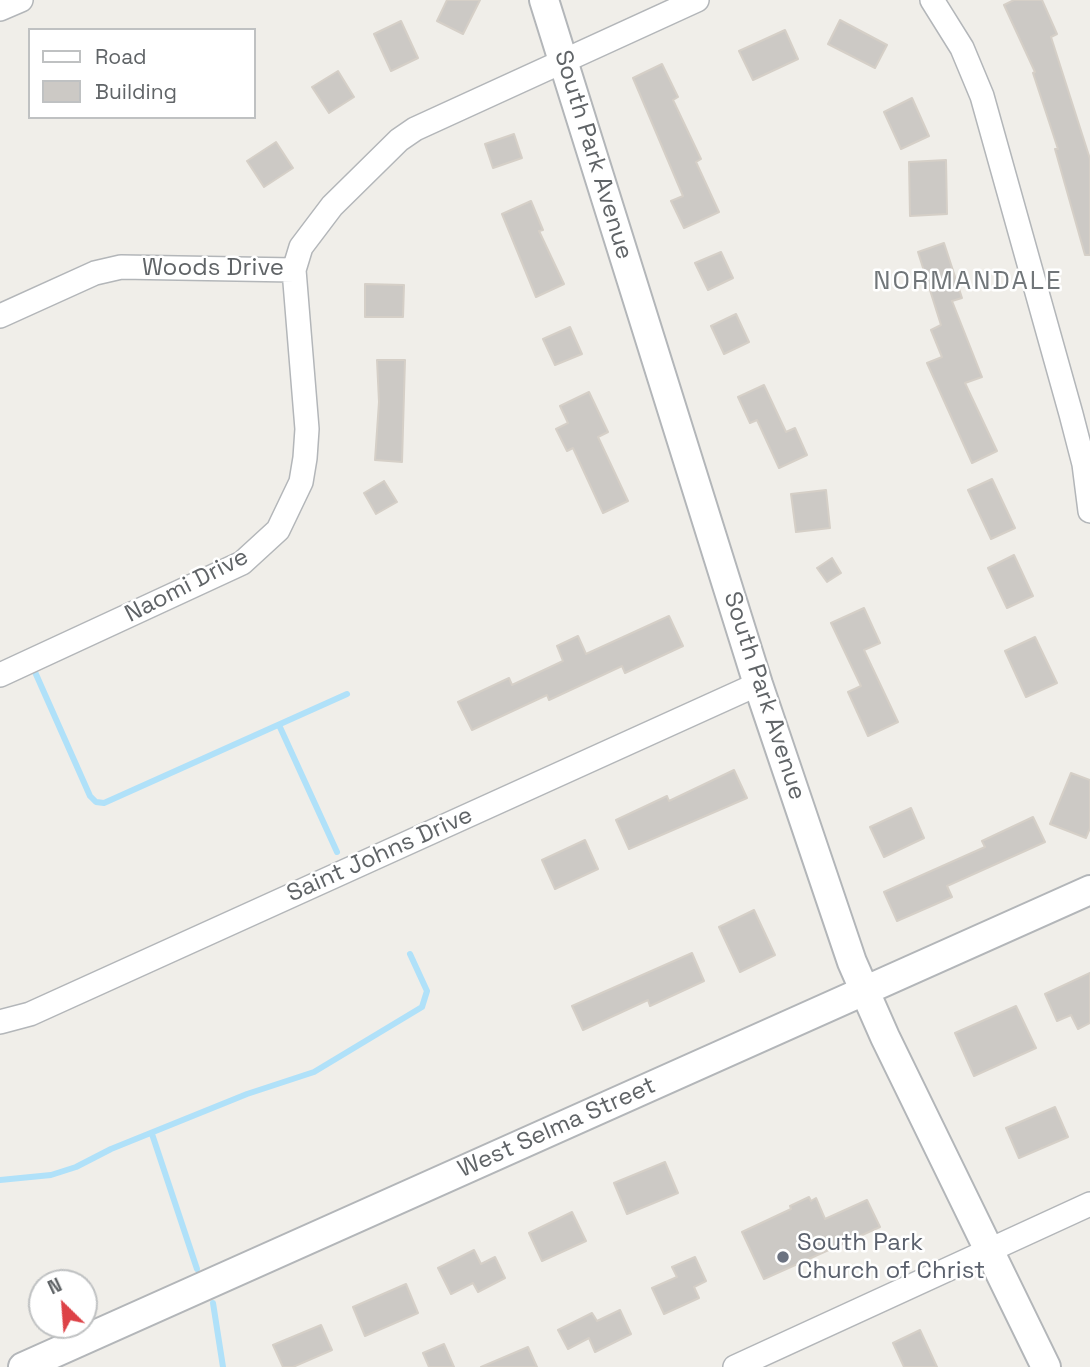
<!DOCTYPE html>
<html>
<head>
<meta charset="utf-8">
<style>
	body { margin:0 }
	#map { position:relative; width:1090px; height:1367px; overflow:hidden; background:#f0eee9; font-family:"Space Grotesk",sans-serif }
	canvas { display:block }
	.legend { position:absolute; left:28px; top:28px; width:228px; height:91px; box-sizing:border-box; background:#fff; border:2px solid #bfc1c2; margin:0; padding:9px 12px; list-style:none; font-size:21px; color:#606467 }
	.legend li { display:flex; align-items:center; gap:14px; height:35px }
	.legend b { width:35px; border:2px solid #bfc1c2 }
	.north { position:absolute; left:28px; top:1269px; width:70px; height:70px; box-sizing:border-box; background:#fff; border:2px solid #bfc1c2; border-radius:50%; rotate:335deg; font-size:19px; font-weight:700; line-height:28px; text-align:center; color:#606467 }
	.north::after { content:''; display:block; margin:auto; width:24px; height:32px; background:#dd4247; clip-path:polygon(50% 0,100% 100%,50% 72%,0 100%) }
</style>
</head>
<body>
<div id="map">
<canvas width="1090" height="1367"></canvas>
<ul class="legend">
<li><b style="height:9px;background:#fff"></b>Road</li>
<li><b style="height:19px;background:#ccc9c5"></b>Building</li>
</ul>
<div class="north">N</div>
</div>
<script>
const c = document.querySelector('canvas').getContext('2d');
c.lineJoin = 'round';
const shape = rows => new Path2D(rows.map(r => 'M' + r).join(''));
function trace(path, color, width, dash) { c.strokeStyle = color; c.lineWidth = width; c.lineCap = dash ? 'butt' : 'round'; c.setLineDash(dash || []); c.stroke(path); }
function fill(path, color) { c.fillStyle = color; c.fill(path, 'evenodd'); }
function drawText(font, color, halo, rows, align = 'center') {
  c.font = font + ' "Space Grotesk",sans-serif'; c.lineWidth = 5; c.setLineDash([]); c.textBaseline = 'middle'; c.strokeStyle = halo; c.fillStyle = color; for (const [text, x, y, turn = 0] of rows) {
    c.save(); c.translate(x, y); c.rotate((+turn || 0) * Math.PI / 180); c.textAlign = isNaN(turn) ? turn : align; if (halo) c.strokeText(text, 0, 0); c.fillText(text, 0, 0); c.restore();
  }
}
trace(shape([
	[35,672,90,796,96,802,104,803,347,694],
	[279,725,337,852],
	[152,1134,197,1269],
	[0,1180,51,1175,76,1167,111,1149,247,1094,314,1072,422,1007,427,991,410,954],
	[213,1303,223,1367]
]), '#b0e1f9', 6);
const building = shape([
	[447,0,480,0,463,34,437,21,447,0],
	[1014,0,1042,0,1057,34,1051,37,1090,159,1090,255,1085,255,1055,149,1058,149,1033,73,1035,72,1004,5,1014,0],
	[840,20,887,45,875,68,828,44,840,20],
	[401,21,418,58,391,71,374,34,401,21],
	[785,30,798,59,753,80,739,51,785,30],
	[662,64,678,97,673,100,701,159,696,162,719,212,684,228,671,201,683,196,633,78,662,64],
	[338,71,354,97,329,113,312,87,338,71],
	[912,98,929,136,901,149,884,112,912,98],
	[514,134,522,158,493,168,485,144,514,134],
	[276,142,293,168,264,187,247,161,276,142],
	[946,160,947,214,910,216,909,162,946,160],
	[531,201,543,230,539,231,564,284,536,297,502,214,531,201],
	[944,243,962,298,952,301,982,377,965,383,997,451,972,463,927,363,942,357,931,330,941,325,918,252,944,243],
	[721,252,733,278,708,290,695,263,721,252],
	[365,284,404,285,403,317,365,317,365,284],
	[736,314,749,342,724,354,711,326,736,314],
	[570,327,582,354,555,365,543,339,570,327],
	[377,360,405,360,402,462,375,460,379,402,377,360],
	[764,385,786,432,795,428,807,455,779,468,757,420,750,423,738,397,764,385],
	[589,392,608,432,598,437,628,501,603,513,573,448,567,451,556,429,568,423,560,406,589,392],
	[992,479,1015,528,991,539,968,490,992,479],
	[384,481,397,502,376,514,364,493,384,481],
	[826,490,830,528,796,532,791,494,826,490],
	[1014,555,1033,596,1007,608,988,568,1014,555],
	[832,558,841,573,827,582,817,568,832,558],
	[864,608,880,643,864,650,898,722,868,736,848,692,861,686,831,623,864,608],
	[669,616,683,646,625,673,622,666,549,700,547,695,472,730,458,702,509,678,512,685,563,661,557,646,578,636,586,654,669,616],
	[1035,637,1057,683,1026,697,1005,651,1035,637],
	[734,770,747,798,629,849,616,820,667,796,669,801,734,770],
	[1071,773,1090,780,1090,828,1086,838,1050,824,1071,773],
	[911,808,924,838,884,857,870,827,911,808],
	[1033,817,1045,842,947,886,952,897,897,921,884,892,985,847,982,841,1033,817],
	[585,840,598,869,555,889,542,860,585,840],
	[754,910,775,955,740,972,719,927,754,910],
	[692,953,704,981,650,1006,648,1000,583,1030,572,1006,692,953],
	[1090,973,1090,1023,1078,1029,1071,1015,1057,1021,1045,994,1090,973],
	[1016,1006,1036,1048,974,1076,955,1033,1016,1006],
	[1055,1107,1068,1137,1019,1158,1006,1128,1055,1107],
	[665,1162,678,1193,627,1214,614,1183,665,1162],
	[809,1197,811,1201,816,1198,825,1219,867,1200,880,1227,764,1279,742,1232,791,1209,790,1206,809,1197],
	[572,1212,586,1241,542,1261,529,1233,572,1212],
	[474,1250,481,1264,495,1257,505,1278,478,1292,473,1283,451,1294,438,1268,474,1250],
	[695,1257,706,1281,694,1287,699,1298,664,1314,652,1288,677,1277,672,1267,695,1257],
	[406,1284,418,1313,365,1336,353,1307,406,1284],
	[620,1310,631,1334,595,1352,589,1338,568,1349,558,1330,592,1313,597,1321,620,1310],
	[321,1325,332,1350,293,1367,283,1367,273,1345,321,1325],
	[920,1330,937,1367,904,1367,893,1343,920,1330],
	[444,1344,454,1367,429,1367,423,1353,444,1344],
	[528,1347,537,1367,481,1367,528,1347]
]);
fill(building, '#ccc9c5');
trace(building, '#d5cfc7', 2);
const minor = shape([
	[932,0,962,48,982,96,1071,414,1084,464,1090,511],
	[0,9,21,0],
	[0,316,95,273,121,267,294,270],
	[0,675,242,563,278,530,301,482,305,458,307,429,294,270,301,247,332,206,399,140,415,129,697,0],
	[0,1022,30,1014,758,684],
	[735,1367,1090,1204]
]);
const tertiary = shape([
	[544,0,758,684,852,962,885,1037,1046,1367],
	[23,1367,1090,890]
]);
trace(minor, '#b3b6b9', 26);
trace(tertiary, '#b3b6b9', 32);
trace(minor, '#fff', 23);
trace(tertiary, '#fff', 28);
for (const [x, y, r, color] of [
	[783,1257,7,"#6b7280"]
]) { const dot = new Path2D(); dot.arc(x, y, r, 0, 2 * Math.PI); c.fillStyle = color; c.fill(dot); trace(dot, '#fff', 2.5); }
drawText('24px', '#606467', '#fff', [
	["South Park Avenue",593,155,73],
	["Woods Drive",213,268],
	["Naomi Drive",187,586,-27],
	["South Park Avenue",764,696,72],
	["Saint Johns Drive",380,855,-24],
	["West Selma Street",557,1128,-24]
]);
drawText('24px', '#5b616d', '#fff', [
	["South Park",797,1243],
	["Church of Christ",797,1271]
], 'left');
c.letterSpacing = '2px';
drawText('26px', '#717679', '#fff', [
	["NORMANDALE",968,282]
]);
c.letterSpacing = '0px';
</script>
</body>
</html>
